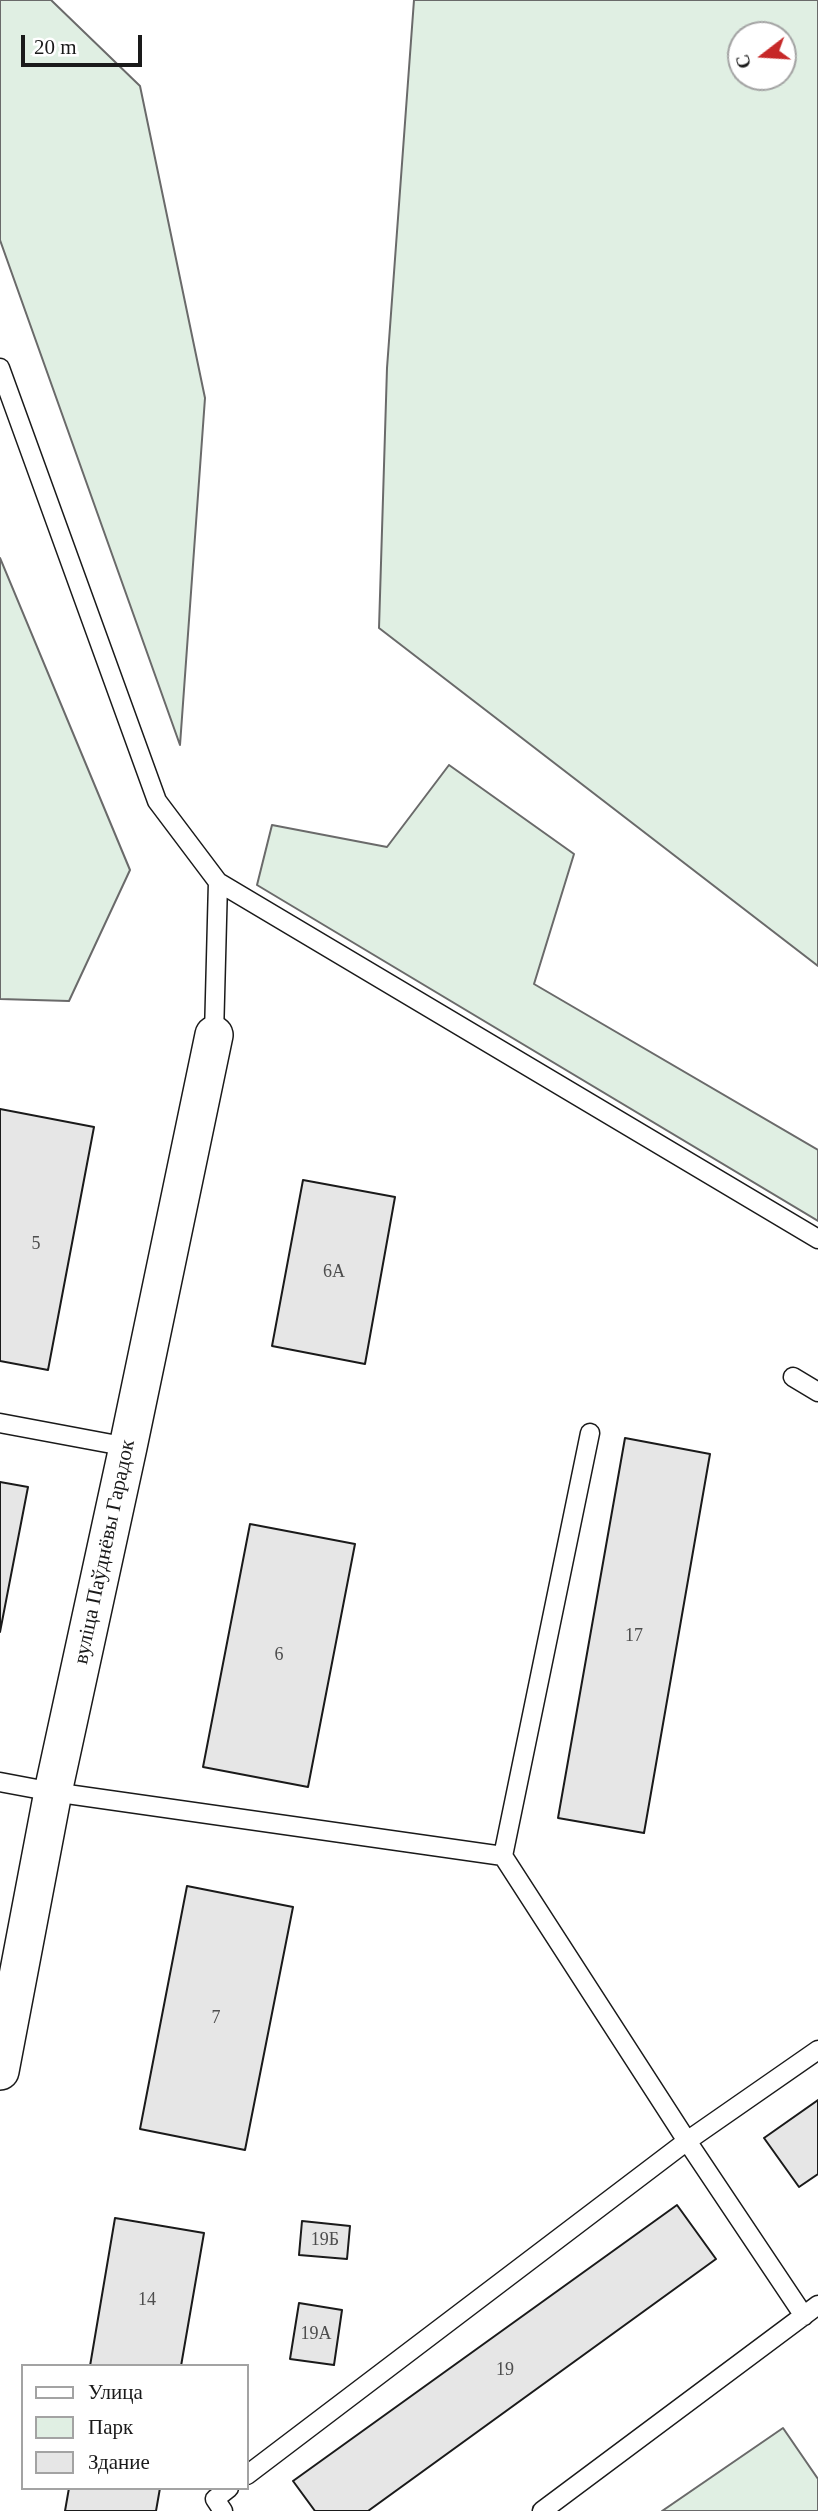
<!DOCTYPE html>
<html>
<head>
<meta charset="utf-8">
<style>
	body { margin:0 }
	#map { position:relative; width:818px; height:2511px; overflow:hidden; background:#fff; font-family:Georgia,serif }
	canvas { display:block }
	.legend { position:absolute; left:21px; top:2364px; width:228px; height:126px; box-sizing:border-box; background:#fff; border:2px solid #a3a3a3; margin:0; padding:9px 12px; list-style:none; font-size:21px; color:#1a1a1a }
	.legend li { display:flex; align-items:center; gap:14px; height:35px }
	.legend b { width:35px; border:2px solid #a3a3a3 }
	.north { position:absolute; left:727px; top:21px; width:70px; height:70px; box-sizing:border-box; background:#fff; border:2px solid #a3a3a3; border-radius:50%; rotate:253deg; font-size:19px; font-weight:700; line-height:28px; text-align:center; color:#1a1a1a }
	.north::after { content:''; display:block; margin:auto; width:24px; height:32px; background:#c62828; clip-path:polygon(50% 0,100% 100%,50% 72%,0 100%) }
	.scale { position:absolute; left:21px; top:35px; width:121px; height:32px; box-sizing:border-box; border:4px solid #1a1a1a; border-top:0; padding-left:9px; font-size:21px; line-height:24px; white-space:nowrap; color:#1a1a1a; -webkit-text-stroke:5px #fff; paint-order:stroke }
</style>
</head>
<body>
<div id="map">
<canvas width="818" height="2511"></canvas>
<ul class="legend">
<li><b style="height:9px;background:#fff"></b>Улица</li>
<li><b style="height:19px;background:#e0efe3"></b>Парк</li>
<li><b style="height:19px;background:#e6e6e6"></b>Здание</li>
</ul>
<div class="north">С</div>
<div class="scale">20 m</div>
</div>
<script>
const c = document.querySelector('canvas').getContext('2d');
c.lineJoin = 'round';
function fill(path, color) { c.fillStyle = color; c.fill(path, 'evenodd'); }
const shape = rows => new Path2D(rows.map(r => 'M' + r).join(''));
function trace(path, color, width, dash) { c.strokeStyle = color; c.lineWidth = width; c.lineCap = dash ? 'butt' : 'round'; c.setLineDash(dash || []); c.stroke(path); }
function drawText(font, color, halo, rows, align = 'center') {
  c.font = font + ' Georgia,serif'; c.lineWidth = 5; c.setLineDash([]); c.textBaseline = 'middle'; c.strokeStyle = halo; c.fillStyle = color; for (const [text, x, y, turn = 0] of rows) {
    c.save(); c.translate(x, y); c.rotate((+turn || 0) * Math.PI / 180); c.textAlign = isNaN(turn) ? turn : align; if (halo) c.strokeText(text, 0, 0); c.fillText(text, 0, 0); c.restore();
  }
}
const green = shape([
	[0,0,51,0,140,86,205,398,180,745,0,240,0,0],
	[414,0,818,0,818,966,379,628,387,368,414,0],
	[783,35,783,77,741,77,741,35,783,35],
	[0,558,130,870,69,1001,0,999,0,558],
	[449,765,574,854,534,984,818,1150,818,1221,257,885,272,825,387,847,449,765],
	[783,2428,818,2479,818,2511,662,2511,783,2428]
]);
fill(green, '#e0efe3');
trace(green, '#6a6a6a', 2);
const building = shape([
	[0,1109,94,1127,48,1370,0,1361,0,1109],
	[303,1180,395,1197,365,1364,272,1346,303,1180],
	[625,1438,710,1454,644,1833,558,1818,625,1438],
	[0,1482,28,1487,0,1632,0,1482],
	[250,1524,355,1544,308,1787,203,1767,250,1524],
	[187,1886,293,1907,245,2150,140,2129,187,1886],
	[818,2100,818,2174,799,2187,764,2138,818,2100],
	[677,2205,716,2259,368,2511,315,2511,293,2481,677,2205],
	[115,2218,204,2233,181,2366,90,2366,115,2218],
	[302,2221,350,2226,347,2259,299,2255,302,2221],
	[299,2303,342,2310,334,2365,290,2359,299,2303],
	[69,2488,160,2488,156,2511,65,2511,69,2488]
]);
fill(building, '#e6e6e6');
trace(building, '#1a1a1a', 2);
const service = shape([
	[0,368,157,801,218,882,214,1035],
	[218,882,818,1239],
	[793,1377,818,1392],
	[0,1423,128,1447],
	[590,1433,503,1856,687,2141,804,2316],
	[0,1782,53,1792,503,1856],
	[247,2475,687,2141,818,2050],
	[223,2511,215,2499,229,2488],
	[542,2511,818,2305]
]);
const minor = shape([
	[0,2071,53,1792,128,1447,214,1035]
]);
trace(service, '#1a1a1a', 21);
trace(minor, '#1a1a1a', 40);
trace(service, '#fff', 18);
trace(minor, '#fff', 37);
drawText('18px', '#4d4d4d', null, [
	["5",36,1244],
	["6А",334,1272],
	["17",634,1636],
	["6",279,1655],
	["7",216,2018],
	["19Б",325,2240],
	["14",147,2300],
	["19А",316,2334],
	["19",505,2370]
]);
drawText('21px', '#1a1a1a', '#fff', [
	["вуліца Паўднёвы Гарадок",105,1552,-78]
]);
</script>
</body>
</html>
